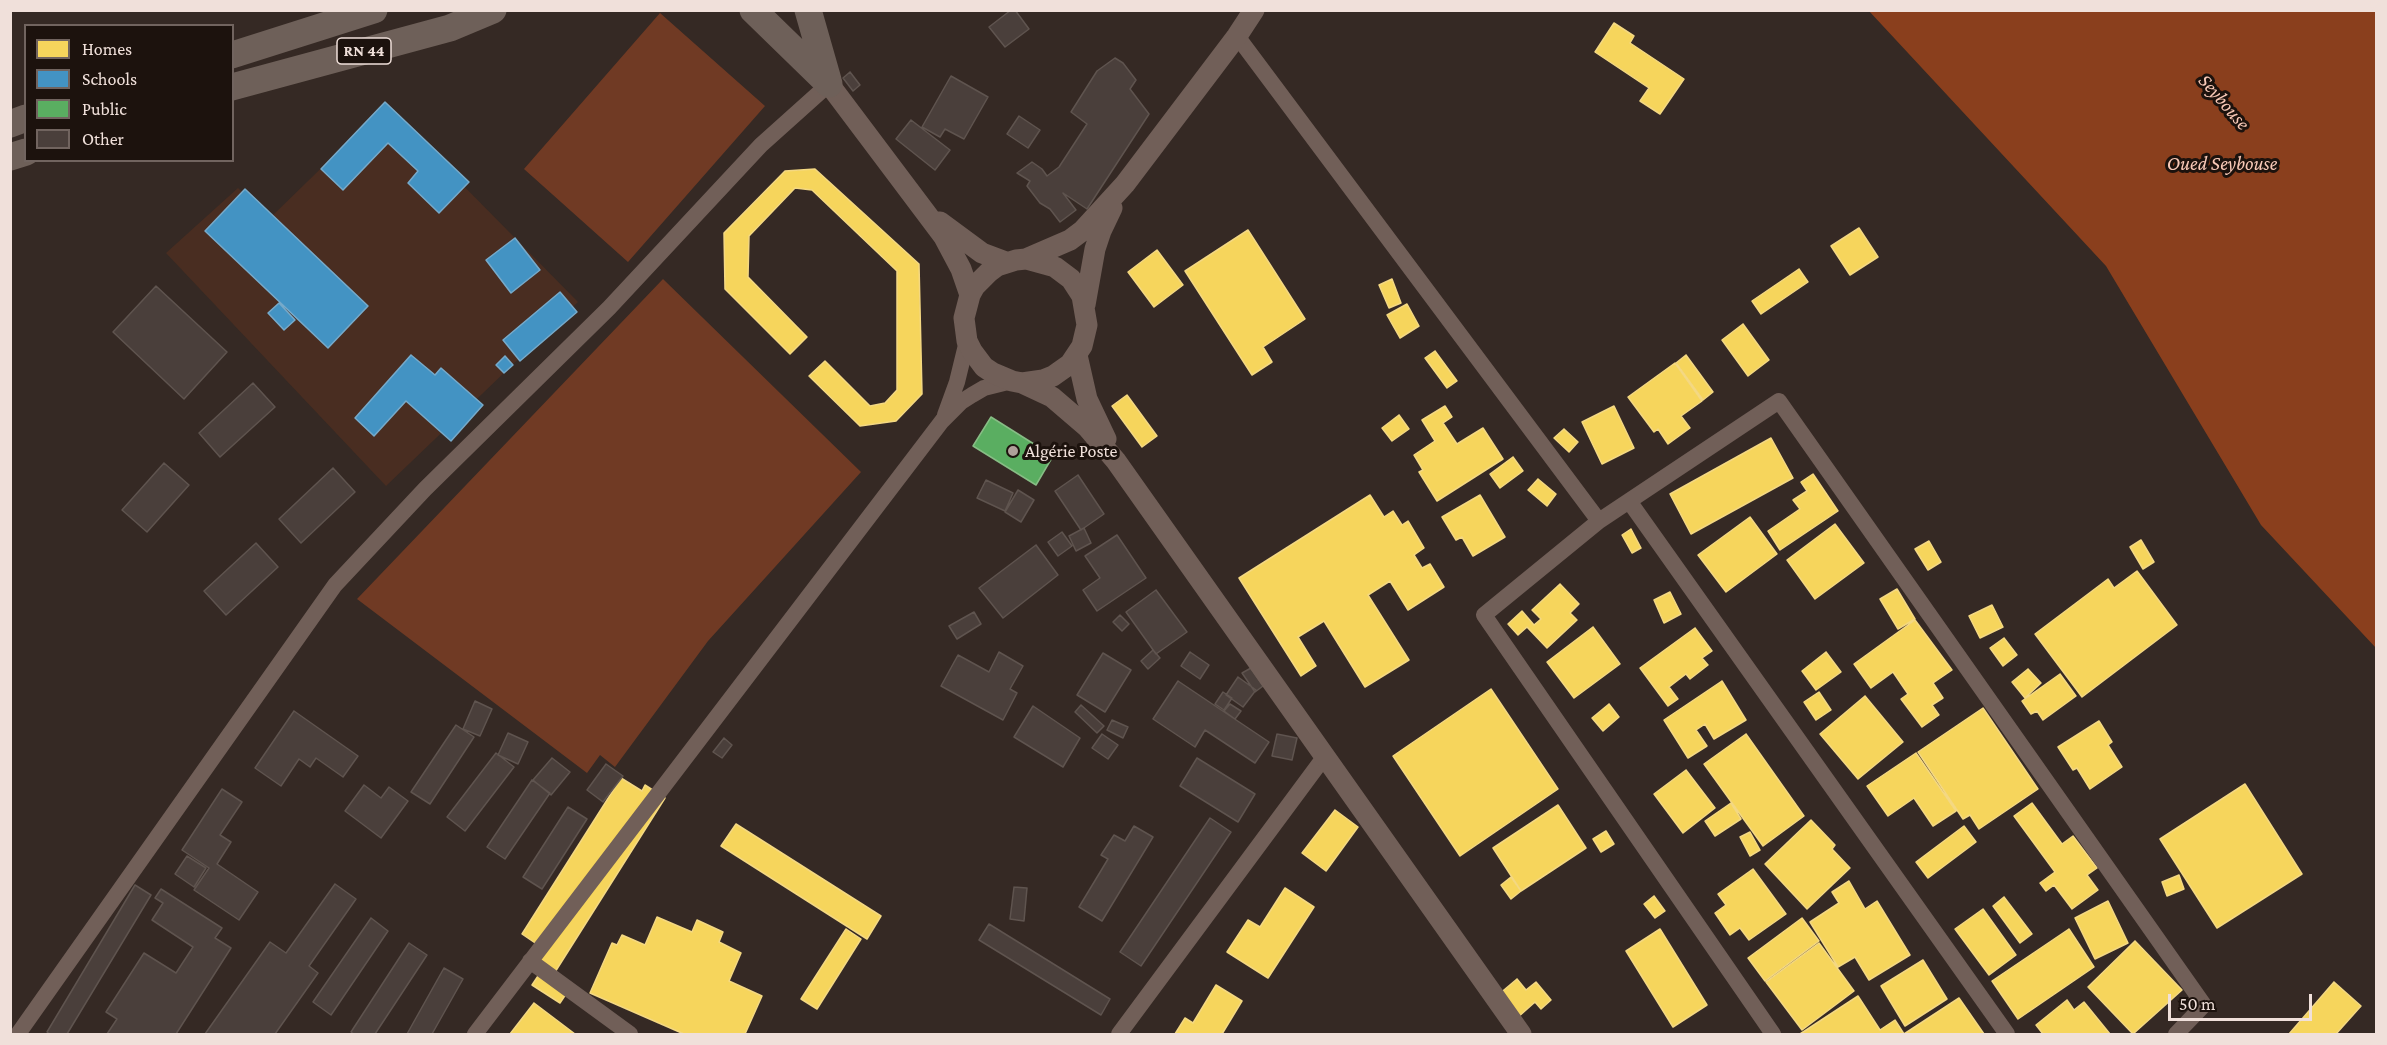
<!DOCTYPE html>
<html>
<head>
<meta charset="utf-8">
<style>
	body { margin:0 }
	#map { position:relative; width:2387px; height:1045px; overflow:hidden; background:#352924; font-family:"Crimson Pro",serif }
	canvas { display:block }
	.frame { position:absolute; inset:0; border:12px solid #f0e0da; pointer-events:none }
	.legend { position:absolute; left:24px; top:24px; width:210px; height:138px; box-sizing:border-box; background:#1c120d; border:2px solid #71645f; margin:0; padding:8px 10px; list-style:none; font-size:18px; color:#f0e0da }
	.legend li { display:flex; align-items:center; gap:12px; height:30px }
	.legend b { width:30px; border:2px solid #71645f }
	.scale { position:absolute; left:2168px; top:994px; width:144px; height:27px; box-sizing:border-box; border:3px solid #f0e0da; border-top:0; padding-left:8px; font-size:18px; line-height:21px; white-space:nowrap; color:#f0e0da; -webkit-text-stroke:4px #1c120d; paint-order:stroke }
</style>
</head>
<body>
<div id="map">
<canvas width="2387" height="1045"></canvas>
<div class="frame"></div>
<ul class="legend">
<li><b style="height:16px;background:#f6d55c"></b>Homes</li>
<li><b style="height:16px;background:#4393c3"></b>Schools</li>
<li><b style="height:16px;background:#5aae61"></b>Public</li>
<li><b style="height:16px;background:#4a3f3b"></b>Other</li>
</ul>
<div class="scale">50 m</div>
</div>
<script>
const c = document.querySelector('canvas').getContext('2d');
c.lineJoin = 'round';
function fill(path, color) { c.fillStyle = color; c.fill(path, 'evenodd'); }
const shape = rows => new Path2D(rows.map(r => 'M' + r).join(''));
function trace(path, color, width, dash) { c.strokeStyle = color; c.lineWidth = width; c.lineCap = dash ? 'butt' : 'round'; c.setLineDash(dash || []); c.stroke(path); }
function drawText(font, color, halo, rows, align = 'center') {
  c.font = font + ' "Crimson Pro",serif'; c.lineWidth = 6; c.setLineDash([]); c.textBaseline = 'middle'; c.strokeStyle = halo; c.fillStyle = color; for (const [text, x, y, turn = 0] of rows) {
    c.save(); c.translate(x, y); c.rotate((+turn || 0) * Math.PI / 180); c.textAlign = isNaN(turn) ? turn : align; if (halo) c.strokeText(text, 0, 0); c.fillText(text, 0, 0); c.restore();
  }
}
fill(shape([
	[385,106,578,302,386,486,166,253,238,188,270,218]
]), '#492d21');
fill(shape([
	[660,13,765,106,628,262,524,169],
	[663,279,861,472,708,641,615,767,600,755,587,773,357,599]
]), '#703a24');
fill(shape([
	[1869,11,2376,11,2376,648,2261,525,2106,266]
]), '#8a3f1d');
const homes = shape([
	[1614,23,1634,36,1630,43,1684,79,1660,114,1640,101,1649,88,1595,52,1614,23],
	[815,169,919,264,922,394,896,421,860,426,809,376,825,361,870,406,885,403,897,390,897,271,812,190,795,188,749,236,748,277,807,337,790,354,725,289,724,233,785,171,815,169],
	[1859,228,1878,257,1850,275,1831,246,1859,228],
	[1248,230,1305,319,1263,347,1272,362,1252,375,1185,271,1248,230],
	[1157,250,1183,285,1154,307,1128,272,1157,250],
	[1799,269,1808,282,1761,314,1752,301,1799,269],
	[1392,279,1401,303,1389,308,1379,285,1392,279],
	[1407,304,1419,326,1400,338,1387,315,1407,304],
	[1743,324,1769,360,1748,376,1722,340,1743,324],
	[1435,351,1457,381,1447,388,1425,358,1435,351],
	[1686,355,1713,392,1703,400,1676,363,1686,355],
	[1675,363,1702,401,1681,416,1690,428,1668,444,1658,429,1654,432,1628,397,1675,363],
	[1127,395,1157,436,1142,447,1112,406,1127,395],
	[1445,406,1452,417,1443,423,1457,444,1483,428,1503,459,1437,501,1419,472,1423,470,1414,455,1435,441,1422,420,1445,406],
	[1614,406,1634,448,1602,464,1582,422,1614,406],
	[1399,415,1409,429,1392,441,1382,428,1399,415],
	[1564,429,1578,442,1569,452,1554,438,1564,429],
	[1771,438,1793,478,1691,534,1670,494,1771,438],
	[1513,457,1523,471,1500,488,1490,474,1513,457],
	[1813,474,1838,511,1780,550,1768,531,1800,509,1793,500,1807,491,1801,482,1813,474],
	[1538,479,1556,494,1547,506,1528,490,1538,479],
	[1370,495,1384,517,1393,511,1402,525,1408,521,1424,548,1414,555,1422,568,1430,564,1444,587,1408,610,1390,581,1368,595,1409,660,1365,687,1324,621,1298,637,1316,666,1301,676,1239,578,1370,495],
	[1480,495,1505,537,1473,556,1462,537,1456,540,1442,517,1480,495],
	[1750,517,1777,554,1726,592,1698,555,1750,517],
	[1835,524,1864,563,1815,599,1787,560,1835,524],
	[1631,529,1641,548,1632,553,1622,535,1631,529],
	[2141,540,2154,562,2143,569,2130,547,2141,540],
	[1929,541,1941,562,1928,570,1915,549,1929,541],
	[2137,571,2177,625,2082,697,2035,634,2108,579,2114,588,2137,571],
	[1560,584,1579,604,1570,613,1577,620,1547,648,1527,627,1518,635,1508,624,1522,611,1534,625,1541,619,1532,610,1560,584],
	[1897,589,1915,619,1898,629,1880,599,1897,589],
	[1670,592,1681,614,1664,623,1654,600,1670,592],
	[1992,605,2003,627,1980,638,1969,616,1992,605],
	[1915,620,1952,670,1933,683,1943,698,1932,705,1939,715,1922,727,1901,699,1908,694,1893,672,1871,688,1854,664,1915,620],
	[1593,627,1620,664,1574,698,1547,662,1593,627],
	[1695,628,1712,651,1702,658,1708,665,1690,679,1686,674,1669,687,1678,699,1668,706,1640,668,1695,628],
	[2004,638,2017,655,2003,666,1990,648,2004,638],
	[1826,652,1841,672,1816,690,1802,671,1826,652],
	[2028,669,2041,683,2025,698,2012,682,2028,669],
	[2060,674,2076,696,2043,720,2037,711,2031,714,2022,701,2060,674],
	[1722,681,1746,720,1714,739,1705,724,1696,730,1707,746,1688,758,1664,720,1722,681],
	[1491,689,1558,789,1460,856,1393,756,1491,689],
	[1819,692,1831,710,1816,720,1804,702,1819,692],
	[1865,696,1903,742,1858,779,1820,734,1865,696],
	[1609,704,1619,717,1603,731,1592,718,1609,704],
	[1983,708,2038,789,1979,829,1970,815,1963,819,1918,752,1983,708],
	[2099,721,2112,742,2108,745,2122,767,2090,789,2077,768,2073,770,2058,747,2099,721],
	[1746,734,1804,816,1763,846,1704,764,1746,734],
	[1916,753,1956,811,1933,826,1914,798,1888,816,1867,786,1916,753],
	[1686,770,1715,808,1683,833,1654,794,1686,770],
	[621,778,642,791,645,785,665,798,550,980,568,991,560,1003,532,985,540,973,532,968,544,949,522,934,621,778],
	[2245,784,2302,874,2217,928,2160,839,2245,784],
	[1731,803,1741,819,1715,836,1705,821,1731,803],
	[2032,803,2062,844,2073,836,2097,868,2087,875,2098,890,2072,909,2054,885,2046,891,2040,883,2055,872,2014,816,2032,803],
	[1558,805,1586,848,1521,891,1493,848,1558,805],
	[1335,810,1358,827,1326,871,1302,853,1335,810],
	[1811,820,1835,845,1832,849,1850,868,1807,909,1765,864,1811,820],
	[736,824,881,916,867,939,721,846,736,824],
	[1964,826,1976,842,1928,878,1916,862,1964,826],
	[1606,831,1614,844,1601,852,1593,839,1606,831],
	[1750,832,1760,850,1750,856,1740,837,1750,832],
	[1753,869,1786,914,1749,940,1740,928,1730,935,1715,913,1726,905,1718,894,1753,869],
	[2179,875,2184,889,2167,896,2162,882,2179,875],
	[1511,877,1521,891,1511,899,1501,885,1511,877],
	[1849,881,1865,909,1877,901,1910,955,1869,980,1855,957,1838,967,1810,922,1839,903,1832,892,1849,881],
	[1285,888,1314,907,1268,978,1227,952,1248,920,1260,927,1285,888],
	[1654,896,1665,911,1655,918,1644,904,1654,896],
	[2004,897,2032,934,2020,943,1993,906,2004,897],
	[2108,901,2128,943,2095,959,2075,918,2108,901],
	[1983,909,2016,955,1989,975,1955,929,1983,909],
	[657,917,692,932,697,920,723,932,719,942,741,953,729,981,762,996,745,1034,684,1034,590,993,612,943,617,945,622,935,645,945,657,917],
	[1802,918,1819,941,1765,981,1748,958,1802,918],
	[846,929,861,939,817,1009,801,999,846,929],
	[1660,929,1707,1005,1673,1027,1626,951,1660,929],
	[2069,929,2094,967,2018,1019,1992,981,2069,929],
	[2135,941,2182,990,2133,1034,2088,987,2135,941],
	[1819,943,1854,991,1802,1030,1766,982,1819,943],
	[1923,960,1947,999,1905,1026,1881,986,1923,960],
	[1517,979,1526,990,1536,982,1551,1000,1541,1009,1535,1002,1517,1018,1498,995,1517,979],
	[2334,982,2361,1006,2336,1034,2289,1034,2334,982],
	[1216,985,1242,1001,1222,1034,1175,1034,1185,1018,1193,1023,1216,985],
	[1858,996,1880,1030,1895,1020,1904,1034,1959,998,1984,1034,1800,1034,1858,996],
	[2067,1000,2074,1010,2084,1002,2110,1034,2043,1034,2036,1025,2067,1000],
	[534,1003,575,1034,510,1034,534,1003]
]);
fill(homes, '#f6d55c');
trace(homes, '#f4d882', 1.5);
const schools = shape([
	[385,102,469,182,439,213,408,183,418,171,388,143,343,190,321,169,385,102],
	[245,189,368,306,328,348,205,231,245,189],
	[515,238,540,270,511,293,486,260,515,238],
	[560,292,577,312,520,361,503,340,560,292],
	[279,303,295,320,284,330,268,313,279,303],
	[411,355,435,375,441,368,483,405,451,441,406,401,374,436,355,418,411,355],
	[505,356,513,365,504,373,496,365,505,356]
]);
fill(schools, '#4393c3');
trace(schools, '#77aaca', 1.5);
const public = shape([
	[991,417,1053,456,1036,485,973,446,991,417]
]);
fill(public, '#5aae61');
trace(public, '#87bd85', 1.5);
const building = shape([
	[1011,10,1015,10,1029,29,1005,47,989,27,1011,10],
	[1115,58,1123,63,1136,80,1130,89,1149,114,1087,209,1063,193,1076,210,1060,222,1050,209,1040,203,1027,186,1030,181,1017,173,1032,162,1042,169,1047,176,1059,167,1087,124,1071,112,1097,71,1115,58],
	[850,72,860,85,853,91,843,78,850,72],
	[951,76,988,97,964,139,945,129,940,137,922,127,951,76],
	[1019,116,1040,130,1028,148,1007,134,1019,116],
	[911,120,950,150,935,170,896,139,911,120],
	[156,286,227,352,184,399,113,332,156,286],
	[253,383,275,407,220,457,199,433,253,383],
	[164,463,189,485,147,532,122,510,164,463],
	[333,468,355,492,301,543,279,519,333,468],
	[1078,475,1104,514,1081,530,1055,491,1078,475],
	[986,480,1013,493,1005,511,977,498,986,480],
	[1018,490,1034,500,1021,522,1005,512,1018,490],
	[1084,528,1091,543,1076,551,1069,536,1084,528],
	[1062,532,1072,546,1058,556,1048,542,1062,532],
	[1117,535,1146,578,1097,611,1083,590,1100,578,1085,556,1117,535],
	[256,543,278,567,226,615,204,591,256,543],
	[1036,545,1058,575,1003,618,979,588,1036,545],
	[1156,590,1187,632,1156,654,1126,612,1156,590],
	[974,612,981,624,957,639,949,626,974,612],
	[1120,615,1129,624,1122,631,1113,622,1120,615],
	[1153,650,1160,658,1148,669,1141,661,1153,650],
	[999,652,1023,666,1010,689,1017,693,1003,720,941,686,958,655,989,672,999,652],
	[1190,652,1209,665,1200,679,1181,666,1190,652],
	[1103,653,1131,670,1105,712,1077,695,1103,653],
	[1251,668,1263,686,1255,692,1242,673,1251,668],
	[1238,677,1256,690,1243,707,1226,695,1238,677],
	[1178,681,1269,742,1255,763,1205,730,1195,747,1153,719,1178,681],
	[1223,692,1232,698,1224,710,1215,704,1223,692],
	[475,701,492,709,480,736,463,729,475,701],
	[1230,704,1241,711,1235,719,1224,711,1230,704],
	[1081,705,1104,726,1097,733,1075,712,1081,705],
	[1033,706,1080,738,1063,767,1014,737,1033,706],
	[294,711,358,756,343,777,316,758,310,767,299,759,281,786,255,768,294,711],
	[1112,720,1128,727,1123,738,1107,730,1112,720],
	[456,725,474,737,430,804,411,792,456,725],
	[508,733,528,742,518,764,498,755,508,733],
	[1102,734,1118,745,1108,759,1092,748,1102,734],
	[1277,734,1297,738,1292,760,1272,756,1277,734],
	[724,738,732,745,722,758,713,752,724,738],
	[496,753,514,767,465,831,447,817,496,753],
	[552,758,570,772,551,795,533,780,552,758],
	[1197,758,1255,794,1238,822,1180,786,1197,758],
	[606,764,623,776,603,802,587,790,606,764],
	[532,780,550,793,505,859,487,847,532,780],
	[364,785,381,798,389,787,408,801,381,838,345,811,364,785],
	[222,789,242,802,220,835,231,842,217,864,258,892,239,920,194,890,209,868,182,850,222,789],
	[568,807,587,819,542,889,523,877,568,807],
	[1210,818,1231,832,1141,966,1120,952,1210,818],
	[1134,826,1153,837,1102,921,1079,907,1108,859,1101,855,1114,835,1125,841,1134,826],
	[187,856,206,868,194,887,175,874,187,856],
	[335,884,356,899,309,966,318,973,275,1034,205,1034,270,942,286,953,335,884],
	[135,885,151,895,67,1034,50,1034,47,1032,135,885],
	[1014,887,1027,888,1024,921,1010,919,1014,887],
	[161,889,222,928,215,938,231,948,176,1034,107,1034,117,1019,106,1012,144,953,176,973,193,947,152,920,163,903,155,898,161,889],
	[371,918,388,931,331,1015,313,1002,371,918],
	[989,924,1110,999,1101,1015,979,940,989,924],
	[409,943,427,955,375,1034,354,1034,351,1032,409,943],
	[444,968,463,979,432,1034,407,1034,444,968]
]);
fill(building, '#4a3f3b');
trace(building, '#5f544f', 1.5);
trace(shape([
	[1237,36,1599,521],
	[945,415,957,382,967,341],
	[1629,501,2007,1034],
	[530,961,630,1034],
	[18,1034,335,585,425,489,609,308,761,145,829,84],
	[475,1034,942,421,961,402,972,395,984,388,1012,381],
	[1119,1034,1325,756],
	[1773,1034,1484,615,1599,521,1779,401,2204,1005,2176,1034]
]), '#715f58', 16);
trace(shape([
	[829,84,944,237,961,269,970,295],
	[940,222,982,253,1006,262],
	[1026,259,1070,240,1082,231,1093,219,1125,184,1237,36,1254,10],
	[1085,305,1095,249,1101,231,1112,208],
	[1077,355,1087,399,1106,439],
	[1022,383,1043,380,1053,376,1070,364,1082,346,1087,325,1082,296,1071,279,1055,267,1026,259,1016,260,997,266,989,272,975,286,970,295,964,318,967,341,972,351,984,367,993,373,1012,381,1022,383,1052,397,1087,427,1116,461,1521,1034]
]), '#715f58', 21);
trace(shape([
	[753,10,829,84],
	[808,10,828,80],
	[232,55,374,10],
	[232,87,450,28,493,10],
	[10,124,26,118],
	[10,157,26,152]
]), '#6e6059', 27);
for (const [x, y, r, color] of [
	[1013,451,6,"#afa09a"]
]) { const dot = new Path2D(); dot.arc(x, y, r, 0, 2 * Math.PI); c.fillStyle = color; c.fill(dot); trace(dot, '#1c120d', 2); }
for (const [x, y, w] of [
	[364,51,54]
]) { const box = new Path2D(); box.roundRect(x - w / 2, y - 13, w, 26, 4.5); c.fillStyle = '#1c120d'; c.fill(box); trace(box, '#f0e0da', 1.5); }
drawText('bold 16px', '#f0e0da', null, [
	["RN 44",364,51]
]);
drawText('18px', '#f0e0da', '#1c120d', [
	["Algérie Poste",1025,451]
], 'left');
drawText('italic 20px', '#f9c9b7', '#1c120d', [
	["Seybouse",2224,102,49],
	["Oued Seybouse",2222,164]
]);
</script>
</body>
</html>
